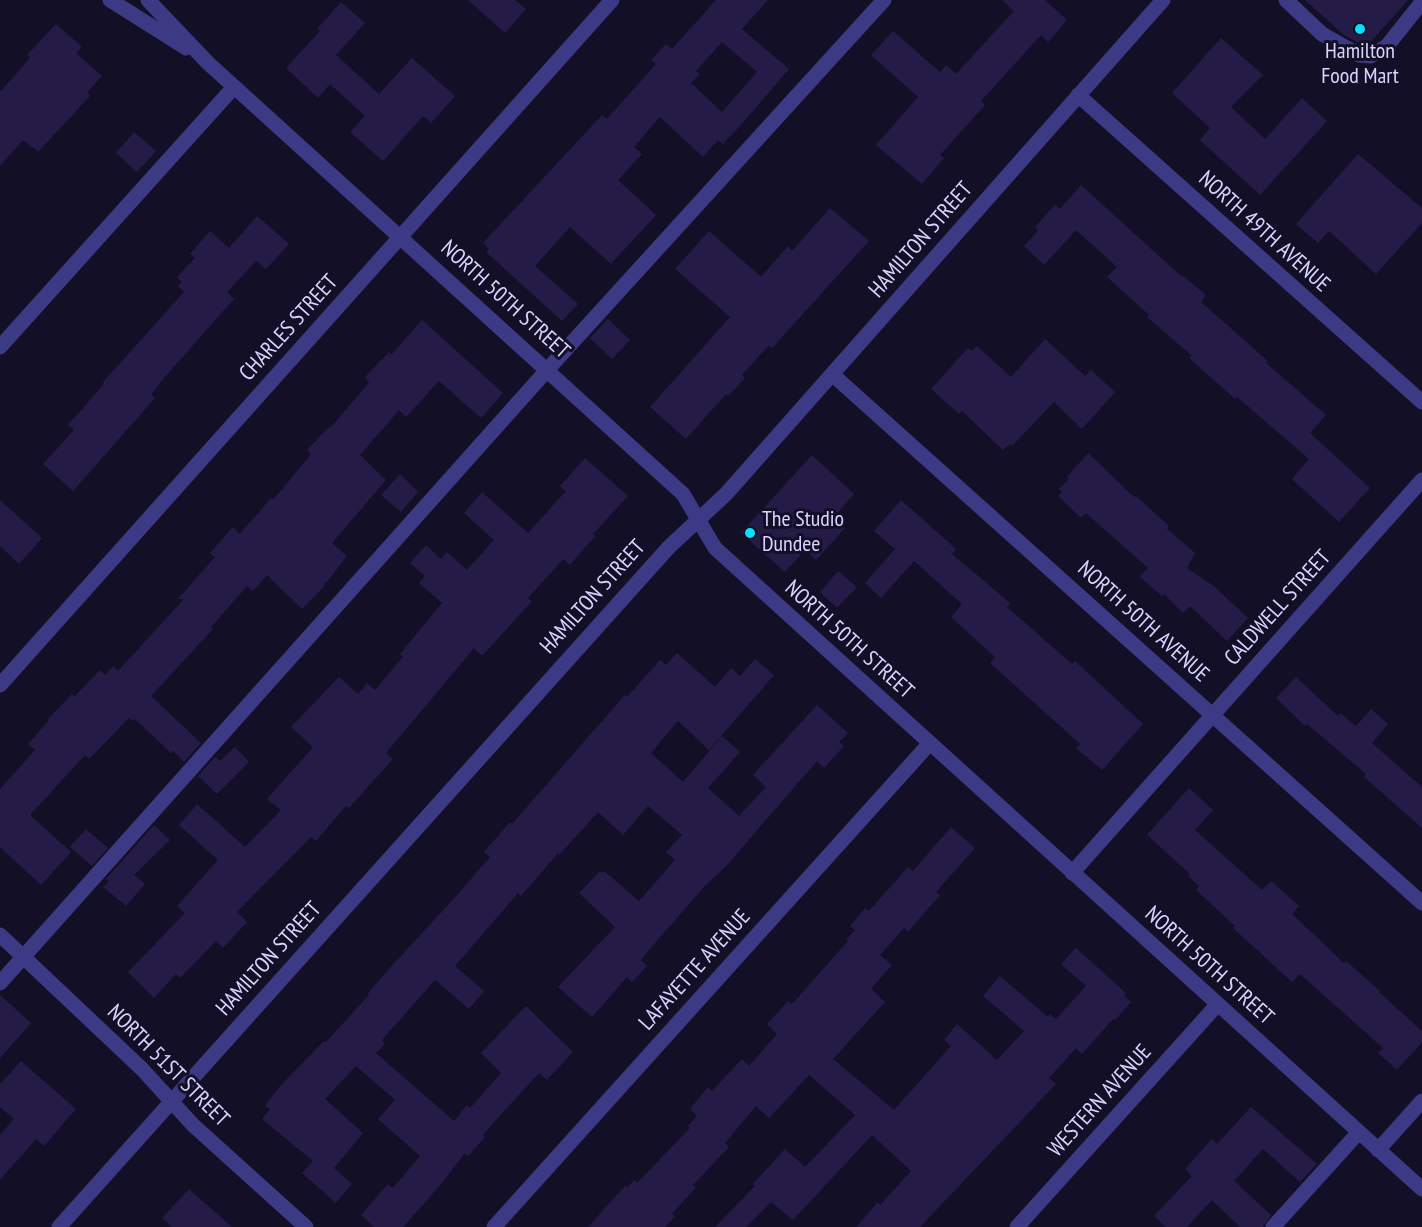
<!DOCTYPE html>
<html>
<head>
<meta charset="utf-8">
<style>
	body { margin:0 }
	canvas { display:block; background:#130f26 }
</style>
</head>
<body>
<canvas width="1422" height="1227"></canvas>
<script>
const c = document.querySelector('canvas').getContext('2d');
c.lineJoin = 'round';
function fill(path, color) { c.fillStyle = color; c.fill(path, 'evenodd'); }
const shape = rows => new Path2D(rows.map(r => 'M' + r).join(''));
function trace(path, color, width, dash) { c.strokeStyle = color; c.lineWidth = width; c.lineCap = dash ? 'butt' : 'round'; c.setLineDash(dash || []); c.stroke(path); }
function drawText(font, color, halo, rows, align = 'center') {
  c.font = font + ' "PT Sans Narrow",sans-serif'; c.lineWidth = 6; c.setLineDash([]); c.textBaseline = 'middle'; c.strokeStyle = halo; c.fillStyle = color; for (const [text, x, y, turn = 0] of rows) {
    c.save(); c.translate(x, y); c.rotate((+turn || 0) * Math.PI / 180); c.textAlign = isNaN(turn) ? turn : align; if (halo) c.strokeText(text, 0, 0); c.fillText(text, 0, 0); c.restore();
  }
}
fill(shape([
	[468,0,515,0,526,9,505,33],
	[716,0,768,0,742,29,789,69,740,126,723,144,718,140,703,157,660,117,634,147,642,154,618,180,656,215,611,264,570,227,535,266,578,304,562,321,486,252,489,249,483,243,602,115,607,119,656,64,651,60,666,44,672,49],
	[722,42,757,72,722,112,691,83,700,74,696,71],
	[1002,0,1045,0,1067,20,1048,42,1041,35,981,101,985,105,940,155,944,158,922,184,876,145,918,97,871,55,893,31,940,72,946,65,956,74,1014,11],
	[1305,0,1408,0,1367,46,1362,45,1344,35],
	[341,2,365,23,336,55,379,94,412,58,455,96,431,123,423,116,383,161,350,132,365,116,330,84,318,98,286,68,320,31,317,29],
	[56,24,82,47,76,53,102,76,87,93,90,96,38,152,23,140,0,166,0,92,30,58,27,55],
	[1221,38,1263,75,1231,107,1265,139,1302,98,1327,121,1260,195,1200,140,1210,128,1172,93],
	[134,132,156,151,137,172,116,153],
	[1358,154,1422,208,1422,223,1376,274,1329,231,1318,243,1296,224],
	[1081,185,1181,276,1182,275,1206,295,1201,302,1268,361,1266,363,1326,415,1310,433,1370,488,1339,522,1292,479,1309,459,1237,397,1235,399,1189,358,1192,356,1147,317,1149,315,1107,277,1117,267,1076,230,1044,265,1024,246,1038,231,1035,227,1055,205,1060,209],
	[830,208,869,241,772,348,769,345,742,375,745,378,728,396,726,394,686,439,650,407,730,317,675,269,709,231,761,277,788,246,792,251],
	[257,216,289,244,266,269,256,261,227,292,234,299,162,380,151,395,155,398,73,491,43,464,74,430,68,425,104,384,103,382,184,292,178,286,182,282,177,277,195,258,190,254,210,231,229,248],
	[608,319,630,340,612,359,590,338],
	[422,320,503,393,481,418,439,381,406,417,399,410,360,455,386,480,332,543,347,556,319,592,302,609,267,575,253,591,247,586,211,627,213,629,151,696,201,743,184,762,173,751,171,753,135,719,133,721,129,718,89,759,85,755,30,815,71,852,41,885,0,847,0,789,35,750,28,744,49,720,48,719,72,694,74,697,100,670,105,675,113,666,118,671,184,599,178,599,215,557,210,553,233,527,240,534,271,498,273,500,311,454,307,450,329,427,330,428,369,383,365,377,389,352,391,355],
	[1045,339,1085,376,1091,370,1115,392,1082,429,1054,402,1012,446,1010,444,1003,450,962,411,959,414,931,389,968,348,972,351,977,346,1011,377],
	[1088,453,1134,497,1136,496,1169,526,1167,529,1195,553,1187,568,1215,587,1248,618,1227,641,1190,606,1183,613,1164,594,1162,596,1140,577,1148,568,1086,513,1081,518,1058,496,1062,492,1059,489,1069,479,1067,477],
	[812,455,854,494,834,517,845,528,816,560,805,550,785,572,741,533],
	[585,458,628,496,593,534,595,536,570,565,563,559,528,598,532,601,482,656,474,648,386,753,393,759,349,808,346,806,316,841,311,837,237,912,247,922,223,948,216,941,180,978,176,974,154,998,128,972,185,913,177,906,218,860,179,825,197,804,245,847,281,810,267,799,313,747,291,727,339,677,358,694,367,683,375,690,403,657,400,654,442,603,419,583,425,576,410,563,426,545,441,559,447,552,467,570,494,540,464,513,482,492,528,533,566,491,560,486],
	[400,474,418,492,401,512,381,495],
	[0,500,42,538,19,564,0,546],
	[901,500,956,549,952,554,1010,603,1007,607,1072,664,1075,661,1143,724,1102,770,1076,748,1080,744,990,663,995,657,951,617,962,604,914,561,881,598,865,583,895,549,874,531],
	[838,571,857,587,837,608,820,592],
	[677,653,715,687,731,668,740,676,755,659,774,675,709,750,678,721,651,753,683,782,722,736,740,752,708,788,739,816,766,787,753,775,817,705,848,733,839,742,844,746,824,768,817,761,727,865,704,887,648,951,641,960,647,966,632,982,627,977,592,1017,558,987,615,927,579,893,600,871,602,873,604,871,639,901,675,860,666,852,682,835,648,806,623,835,598,812,559,855,558,853,521,896,518,893,455,966,484,991,469,1009,435,980,382,1040,385,1044,376,1053,454,1121,467,1105,470,1108,501,1073,481,1053,526,1006,573,1052,547,1080,539,1073,496,1120,483,1135,485,1137,468,1156,465,1153,441,1184,403,1227,374,1227,361,1215,388,1184,393,1188,420,1156,378,1119,395,1100,356,1066,325,1099,363,1133,334,1168,352,1184,336,1203,302,1173,313,1161,262,1119,270,1109,265,1105,281,1085,324,1041,326,1042,369,995,368,993,388,970,460,892,490,857,484,852,510,822,512,824,625,695,627,697,660,660,666,665],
	[1296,677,1338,716,1340,713,1356,726,1371,709,1388,724,1372,743,1422,787,1422,828,1364,777,1366,774,1307,724,1305,726,1276,698],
	[235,747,249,762,217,794,198,776,215,757,220,761],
	[1189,788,1213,810,1195,830,1262,890,1271,881,1299,906,1292,914,1344,963,1346,961,1380,991,1379,992,1422,1031,1422,1042,1397,1070,1378,1053,1383,1048,1300,974,1292,982,1233,928,1235,926,1196,890,1199,886,1188,876,1190,874,1147,835],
	[154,825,170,840,134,875,145,884,126,906,103,887,109,881,106,879],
	[951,827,975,848,936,892,940,895,908,932,904,928,880,955,892,965,871,989,885,1002,833,1059,894,1110,951,1046,944,1040,957,1024,997,1060,1024,1031,983,996,1000,976,1048,1017,1050,1014,1056,1019,1086,986,1061,964,1076,948,1126,993,1124,996,1131,1002,1115,1020,1113,1019,1082,1054,1076,1048,1049,1078,1056,1084,920,1227,856,1227,878,1202,880,1205,911,1171,872,1135,793,1220,771,1202,746,1227,715,1227,755,1186,753,1184,785,1149,805,1167,855,1115,809,1075,769,1118,756,1106,725,1143,729,1147,693,1185,696,1187,672,1214,675,1216,665,1227,588,1227,625,1186,627,1188,634,1180,637,1183,690,1128,688,1126,697,1116,690,1109,708,1087,712,1091,742,1059,749,1066,777,1034,767,1024,788,1001,792,1004,848,941,847,939,855,930,850,926,865,908,869,911,908,867,913,871],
	[86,829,108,848,92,866,70,847],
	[0,995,31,1023,0,1058],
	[21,1061,76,1109,44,1146,36,1139,0,1180,0,1135,14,1119,0,1107,0,1084],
	[1251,1107,1317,1164,1300,1182,1263,1149,1234,1181,1271,1215,1263,1227,1240,1227,1212,1200,1187,1227,1166,1227,1154,1216,1192,1176,1185,1169,1212,1139,1217,1144],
	[189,1189,232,1227,172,1227,162,1218]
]), '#241b47');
trace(shape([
	[110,0,186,48],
	[148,0,208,63,683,494,715,548,1422,1189],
	[1286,0,1322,34,1359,55,1371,56,1387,46,1422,2],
	[1078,95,1422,402],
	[0,347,234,87],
	[833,375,1422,903],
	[0,685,612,0],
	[1072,873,1422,480],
	[0,935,142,1069,193,1125,306,1227],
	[0,983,548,369,884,0],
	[1378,1150,1422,1101],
	[59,1227,669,547,726,494,1163,0],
	[494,1227,930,743],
	[1017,1227,1217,1005],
	[1273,1227,1359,1132]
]), '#3d3a85', 15);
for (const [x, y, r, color] of [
	[1360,29,6,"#00e5ff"],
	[750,533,6,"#00e5ff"]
]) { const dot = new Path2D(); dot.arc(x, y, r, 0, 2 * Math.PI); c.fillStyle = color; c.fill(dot); trace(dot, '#130f26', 2); }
drawText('22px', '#d9d4ff', '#130f26', [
	["Hamilton",1360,52],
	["Food Mart",1360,77],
	["The Studio",762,520,"left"],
	["Dundee",762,545,"left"]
]);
drawText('22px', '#d9d4ff', '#130f26', [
	["NORTH 49TH AVENUE",1264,232,42],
	["HAMILTON STREET",921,240,-49],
	["NORTH 50TH STREET",505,300,42],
	["CHARLES STREET",289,328,-48],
	["HAMILTON STREET",593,597,-48],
	["CALDWELL STREET",1278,608,-48],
	["NORTH 50TH AVENUE",1143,622,42],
	["NORTH 50TH STREET",849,640,42],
	["HAMILTON STREET",269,959,-48],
	["NORTH 50TH STREET",1209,966,42],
	["LAFAYETTE AVENUE",695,970,-48],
	["NORTH 51ST STREET",168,1066,45],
	["WESTERN AVENUE",1100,1101,-48]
]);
</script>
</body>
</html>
